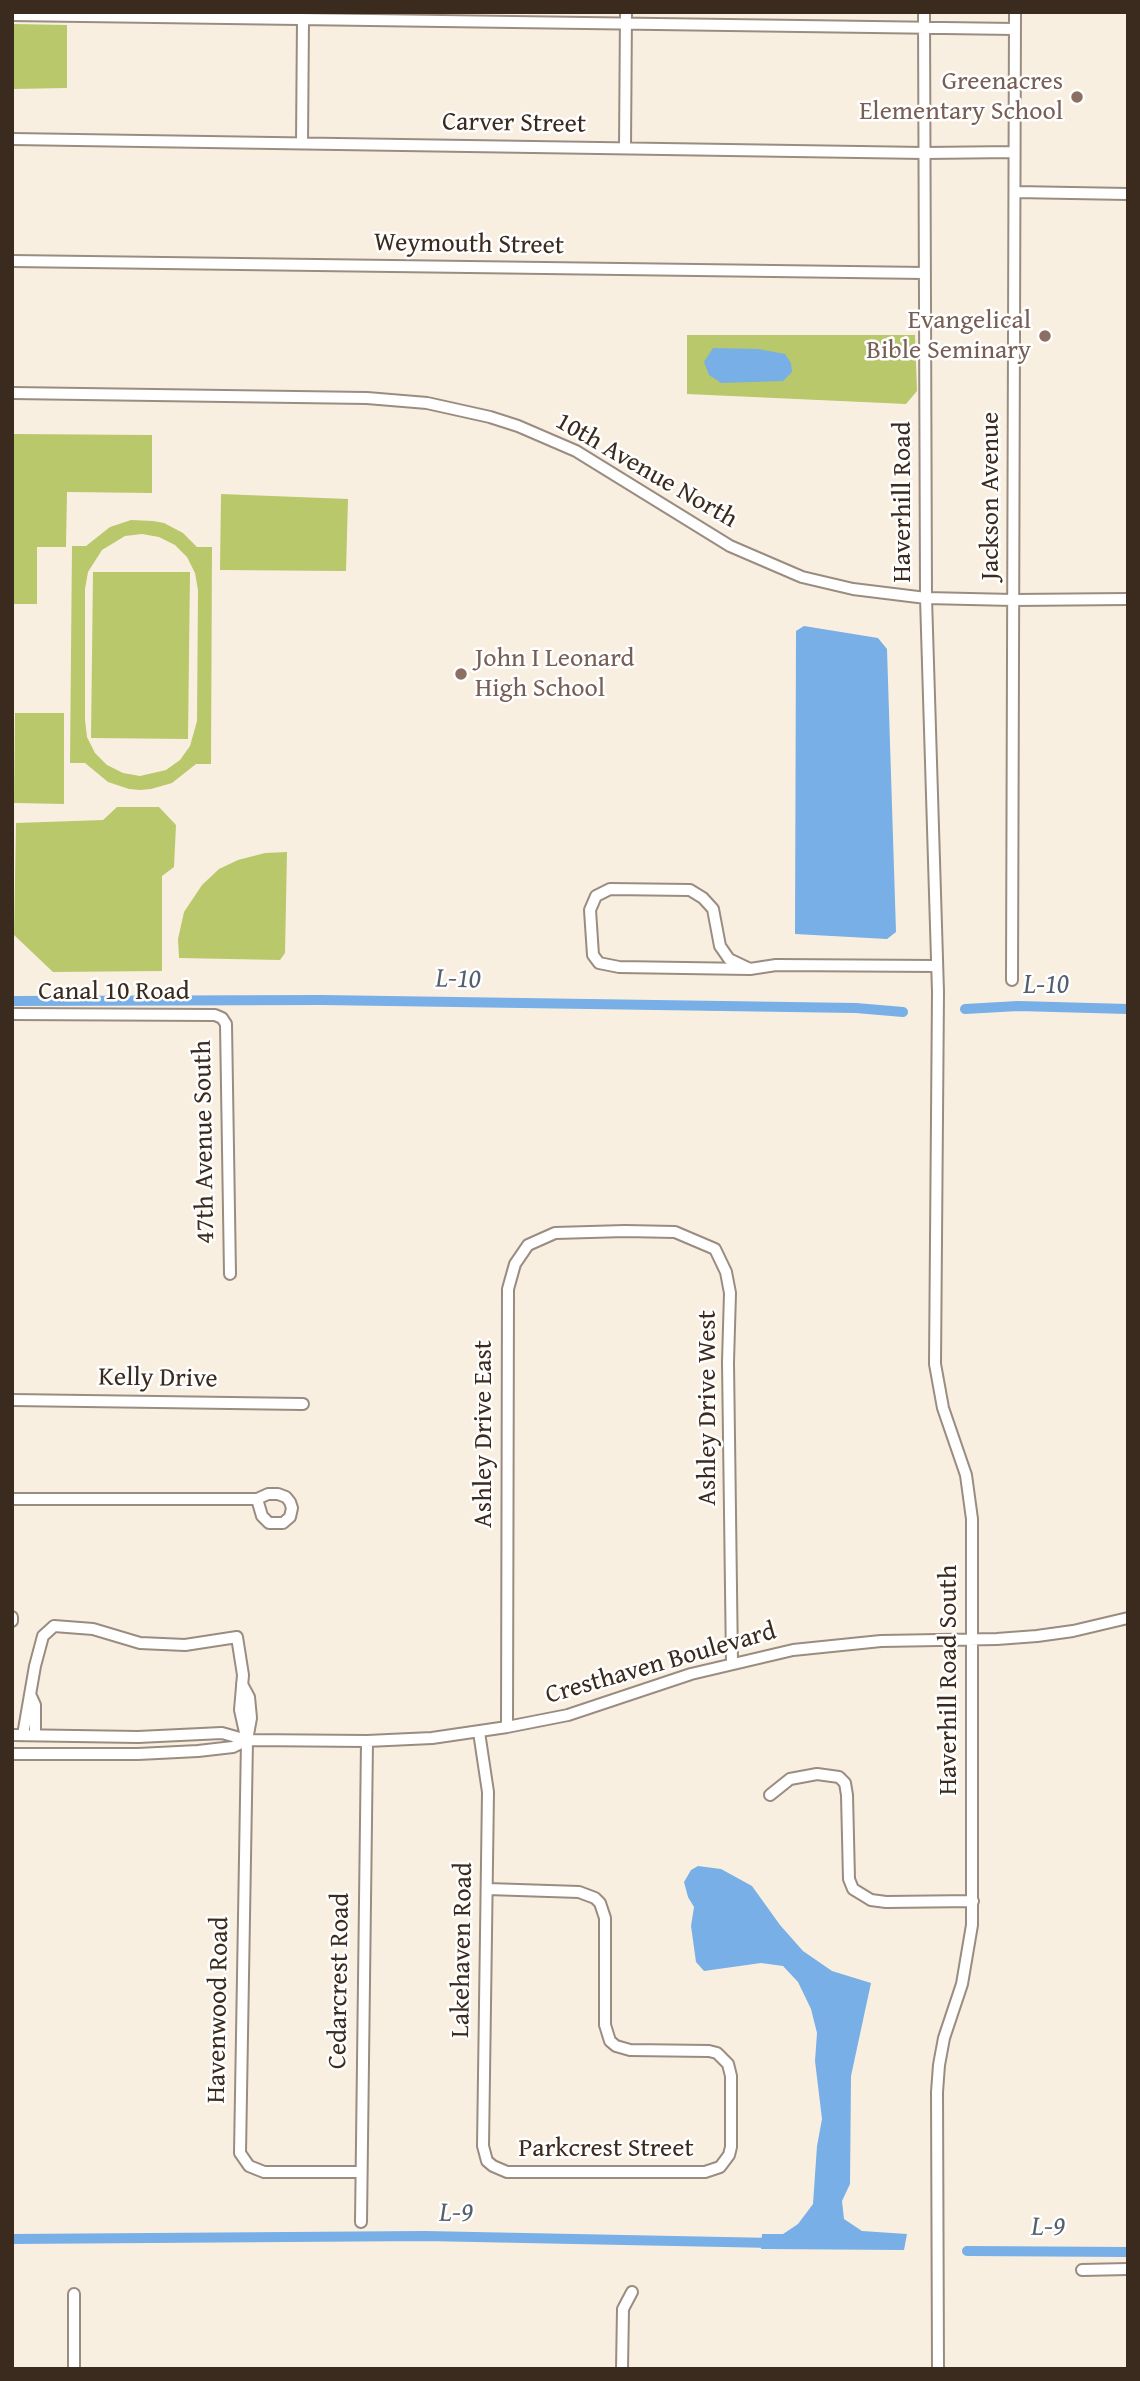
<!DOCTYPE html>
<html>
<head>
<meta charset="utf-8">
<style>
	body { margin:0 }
	#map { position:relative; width:1140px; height:2381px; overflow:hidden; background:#f9efe1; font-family:"Gentium Book Plus",serif }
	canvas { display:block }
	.frame { position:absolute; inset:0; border:14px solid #3b2a1e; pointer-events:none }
</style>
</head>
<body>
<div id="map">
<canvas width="1140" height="2381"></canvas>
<div class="frame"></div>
</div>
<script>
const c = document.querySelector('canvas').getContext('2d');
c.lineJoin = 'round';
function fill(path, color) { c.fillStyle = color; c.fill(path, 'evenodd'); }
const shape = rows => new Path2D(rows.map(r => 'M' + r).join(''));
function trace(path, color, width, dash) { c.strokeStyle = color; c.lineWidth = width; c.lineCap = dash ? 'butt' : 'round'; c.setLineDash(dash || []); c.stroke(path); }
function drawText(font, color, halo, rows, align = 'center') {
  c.font = font + ' "Gentium Book Plus",serif'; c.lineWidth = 5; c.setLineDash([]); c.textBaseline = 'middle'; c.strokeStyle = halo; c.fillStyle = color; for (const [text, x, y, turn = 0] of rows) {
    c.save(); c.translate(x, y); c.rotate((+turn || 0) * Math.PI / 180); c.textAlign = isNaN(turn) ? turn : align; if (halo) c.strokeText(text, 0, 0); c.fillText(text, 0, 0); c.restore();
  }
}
fill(shape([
	[12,24,67,25,67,88,12,89],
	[687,335,915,335,917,391,906,404,687,394],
	[12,434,152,435,152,493,67,492,66,547,37,547,37,604,12,604],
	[221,494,348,499,346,571,220,570],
	[131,520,153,521,164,523,183,533,197,547,212,547,211,764,196,764,172,783,151,789,140,790,129,789,108,782,85,763,70,763,72,546,86,546,110,527],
	[142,534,159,537,175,545,187,557,195,573,198,590,197,721,190,746,180,760,166,770,140,776,123,773,107,765,95,753,87,737,85,720,85,589,88,572,102,550,125,536],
	[93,572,190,572,188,739,91,738],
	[15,713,64,713,64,804,14,803],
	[117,807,159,807,176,825,174,867,162,876,162,971,53,972,14,935,16,823,103,820],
	[287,852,285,953,280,960,179,958,178,939,184,912,202,885,219,869,238,860,265,853]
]), '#b8c86a');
fill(shape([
	[713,348,758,349,785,354,791,363,792,372,783,381,721,383,709,375,704,362],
	[804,626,878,638,887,649,896,932,887,939,795,934,796,631],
	[698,1866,721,1869,752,1886,780,1925,803,1951,832,1971,871,1983,851,2076,850,2184,842,2201,844,2219,862,2231,907,2234,904,2250,761,2249,762,2234,783,2234,798,2224,813,2204,817,2146,822,2119,815,2061,817,2033,811,2009,798,1982,783,1966,761,1963,704,1971,696,1962,691,1926,694,1907,688,1897,684,1882,691,1870]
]), '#77afe6');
trace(shape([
	[12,1001,322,1000,856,1008,903,1012],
	[965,1009,1018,1006,1128,1009],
	[12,2239,425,2236,774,2243],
	[967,2251,1128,2252]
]), '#77afe6', 10);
const minor = shape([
	[924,12,926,598,938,992,935,1364,943,1408,966,1475,972,1519,972,1925,962,1984,944,2038,939,2065,937,2092,938,2369],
	[12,15,1015,29],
	[12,139,924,153,1014,152],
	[302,143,303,19],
	[625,148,626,12],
	[1015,192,1128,194],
	[12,261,925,273],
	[12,393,367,398,427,403,490,417,518,426,576,451,730,546,802,577,853,589,926,598,1013,600,1128,599],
	[750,969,619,967,599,963,593,955,590,910,596,896,610,889,690,890,703,898,713,909,720,946,729,959,750,969,776,965,937,966],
	[1012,980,1015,12],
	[12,1014,215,1015,222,1018,226,1024,230,1274],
	[12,1400,303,1404],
	[12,1499,257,1499,268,1494,278,1494,286,1497,290,1502,292,1508,290,1517,283,1523,269,1523,262,1516,257,1499],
	[12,1617,12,1621],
	[242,1684,249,1697,251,1718,247,1740,240,2153,249,2166,264,2172,361,2172],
	[30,1694,35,1705,35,1735],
	[507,1727,508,1289,515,1264,528,1245,555,1233,625,1231,675,1232,715,1249,726,1272,730,1293,728,1362,732,1663],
	[479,1732,488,1792,483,2146,487,2161,493,2166,507,2172,705,2172,720,2167,729,2155,731,2147,731,2076,728,2064,717,2053,709,2051,630,2050,616,2046,610,2041,605,2025,605,1918,600,1903,595,1898,579,1892,488,1889],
	[12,1735,138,1737,222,1733,247,1740,367,1741,432,1738,507,1727,568,1715,691,1674,793,1650,881,1641,997,1639,1037,1636,1073,1631,1128,1618],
	[23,1735,35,1666,43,1636,54,1626,93,1629,140,1643,185,1645,237,1637,243,1675,240,1710,246,1737],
	[12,1754,138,1754,198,1751,233,1747,247,1740],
	[770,1795,790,1779,817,1774,839,1777,845,1783,847,1795,849,1879,853,1889,871,1900,886,1902,973,1901],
	[361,2222,367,1741],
	[1082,2270,1128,2269],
	[74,2369,74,2294],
	[622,2369,623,2309,632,2292]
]);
trace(minor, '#9a8c80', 14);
trace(minor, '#fff', 10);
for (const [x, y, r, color] of [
	[1077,97,7,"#8d6e63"],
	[1045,336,7,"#8d6e63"],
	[461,674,7,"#8d6e63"]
]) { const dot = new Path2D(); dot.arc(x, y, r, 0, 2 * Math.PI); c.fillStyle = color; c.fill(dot); trace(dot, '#fff', 2.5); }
drawText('26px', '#785e54', '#fff', [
	["Greenacres",1063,82],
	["Elementary School",1063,112],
	["Evangelical",1031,321],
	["Bible Seminary",1031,351],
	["John I Leonard",475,659,"left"],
	["High School",475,689,"left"]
], 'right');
drawText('26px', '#3b2a1e', '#fff', [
	["Carver Street",514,124,1],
	["Weymouth Street",469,245,1],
	["10th Avenue North",646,471,30],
	["Jackson Avenue",991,496,-90],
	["Haverhill Road",903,502,-90],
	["Canal 10 Road",114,992],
	["47th Avenue South",205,1142,-91],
	["Kelly Drive",158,1379,1],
	["Ashley Drive West",708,1408,-90],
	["Ashley Drive East",484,1434,-90],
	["Cresthaven Boulevard",661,1664,-16],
	["Haverhill Road South",949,1680,-90],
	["Lakehaven Road",463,1950,-89],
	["Cedarcrest Road",340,1981,-89],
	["Havenwood Road",219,2010,-89],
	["Parkcrest Street",606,2149]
]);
drawText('italic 28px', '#535f6e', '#fff', [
	["L-10",458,980,1],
	["L-10",1046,986],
	["L-9",456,2214,1],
	["L-9",1048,2228,1]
]);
</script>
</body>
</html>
